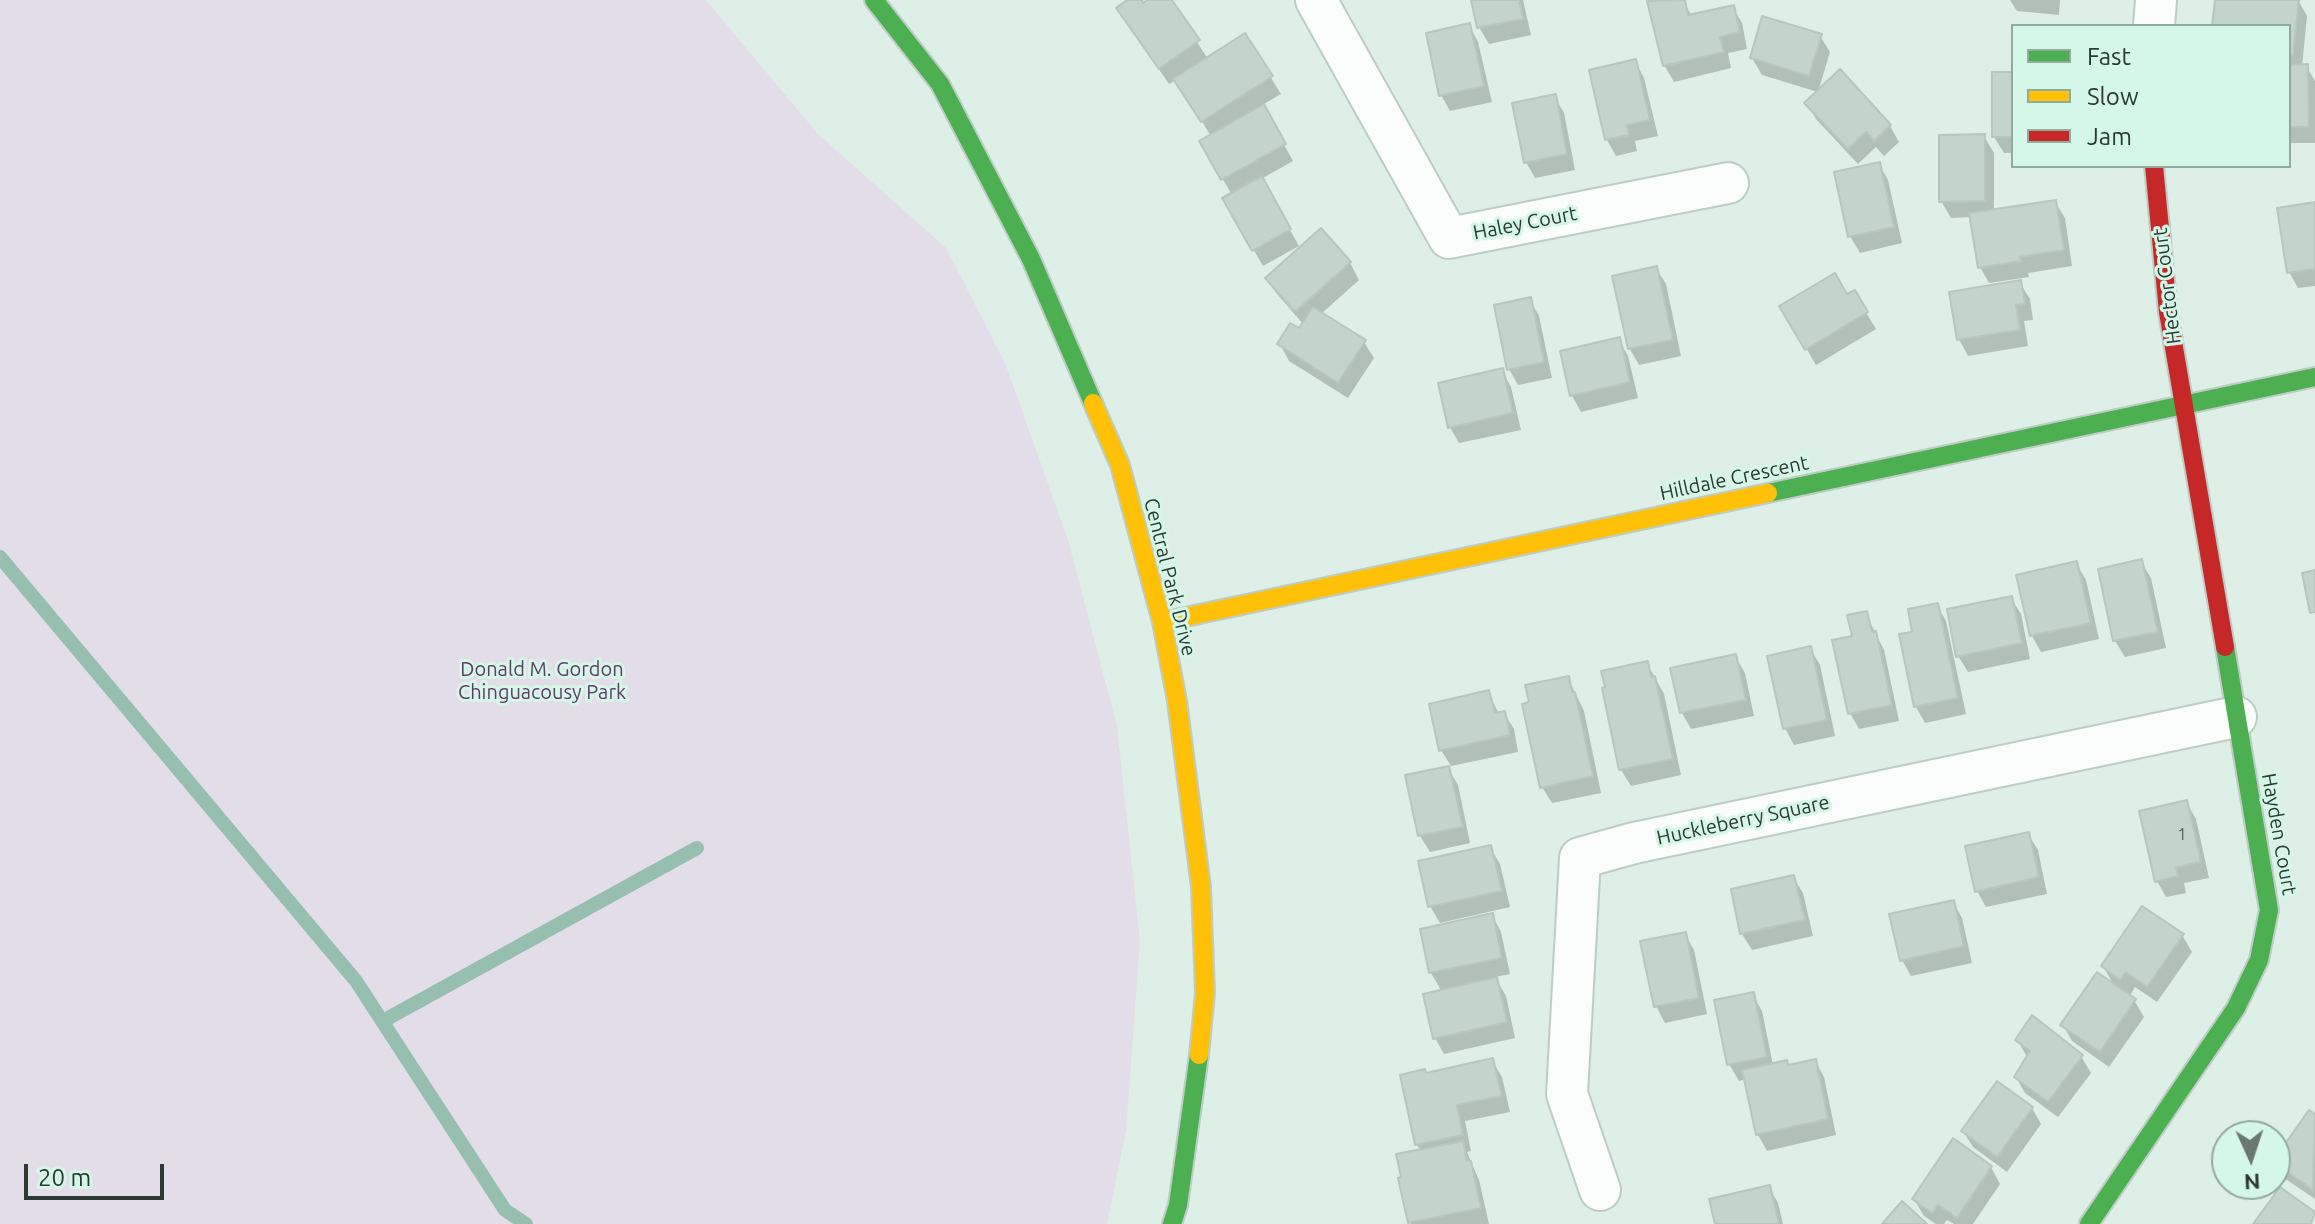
<!DOCTYPE html>
<html>
<head>
<meta charset="utf-8">
<style>
	body { margin:0 }
	#map { position:relative; width:2315px; height:1224px; overflow:hidden; background:#ddefe7; font-family:Ubuntu,sans-serif }
	canvas { display:block }
	.legend { position:absolute; left:2011px; top:24px; width:280px; height:144px; box-sizing:border-box; background:#d5f7e8; border:2px solid #91aba0; margin:0; padding:10px 14px; list-style:none; font-size:24px; color:#2c3934 }
	.legend li { display:flex; align-items:center; gap:16px; height:40px }
	.legend b { width:40px; border:2px solid #91aba0 }
	.north { position:absolute; left:2211px; top:1120px; width:80px; height:80px; box-sizing:border-box; background:#d5f7e8; border:2px solid #91aba0; border-radius:50%; rotate:177deg; font-size:22px; font-weight:700; line-height:32px; text-align:center; color:#2c3934 }
	.north::after { content:''; display:block; margin:auto; width:28px; height:36px; background:#6a7973; clip-path:polygon(50% 0,100% 100%,50% 72%,0 100%) }
	.scale { position:absolute; left:24px; top:1164px; width:140px; height:36px; box-sizing:border-box; border:4px solid #2c3934; border-top:0; padding-left:10px; font-size:24px; line-height:28px; white-space:nowrap; color:#2c3934; -webkit-text-stroke:6px #d5f7e8; paint-order:stroke }
</style>
</head>
<body>
<div id="map">
<canvas width="2315" height="1224"></canvas>
<ul class="legend">
<li><b style="height:10px;background:#4caf50"></b>Fast</li>
<li><b style="height:10px;background:#ffc107"></b>Slow</li>
<li><b style="height:10px;background:#c62828"></b>Jam</li>
</ul>
<div class="north">N</div>
<div class="scale">20 m</div>
</div>
<script>
const c = document.querySelector('canvas').getContext('2d');
c.lineJoin = 'round';
function fill(path, color) { c.fillStyle = color; c.fill(path, 'evenodd'); }
const shape = rows => new Path2D(rows.map(r => 'M' + r).join(''));
function trace(path, color, width, dash) { c.strokeStyle = color; c.lineWidth = width; c.lineCap = dash ? 'butt' : 'round'; c.setLineDash(dash || []); c.stroke(path); }
function drawText(font, color, halo, rows, align = 'center') {
  c.font = font + ' Ubuntu,sans-serif'; c.lineWidth = 6; c.setLineDash([]); c.textBaseline = 'middle'; c.strokeStyle = halo; c.fillStyle = color; for (const [text, x, y, turn = 0] of rows) {
    c.save(); c.translate(x, y); c.rotate((+turn || 0) * Math.PI / 180); c.textAlign = isNaN(turn) ? turn : align; if (halo) c.strokeText(text, 0, 0); c.fillText(text, 0, 0); c.restore();
  }
}
fill(shape([
	[0,0,706,0,819,135,946,248,1005,363,1068,540,1117,726,1140,941,1126,1131,1107,1224,0,1224]
]), '#e3ddea');
fill(shape([
	[1131,0,1139,0,1143,6,1151,0,1169,0,1208,59,1245,36,1281,94,1262,105,1293,161,1261,179,1299,246,1263,266,1224,199,1232,195,1201,141,1211,136,1176,80,1169,84,1128,25],
	[1473,0,1523,0,1531,35,1489,44,1479,27],
	[1658,0,1673,0,1675,3,1683,1,1692,16,1733,7,1742,23,1747,49,1728,53,1731,68,1674,82,1664,65,1650,2],
	[2010,0,2060,0,2059,15,2017,11],
	[2217,0,2298,0,2307,16,2302,67,2306,66,2315,81,2315,143,2289,143,2289,26,2214,26],
	[1469,25,1478,42,1492,102,1450,111,1441,95],
	[1820,36,1830,52,1818,92,1762,75,1752,58],
	[1635,61,1644,78,1658,136,1635,141,1637,151,1616,156,1607,140,1591,72],
	[2013,74,2013,153,2004,153,1994,137],
	[1555,97,1564,113,1575,170,1535,178,1526,162],
	[1807,103,1890,126,1899,142,1884,156,1876,147,1858,164,1816,119],
	[1984,136,1994,153,1994,212,2055,202,2065,218,2072,266,2028,273,2029,277,1989,283,1980,267,1972,217,1951,218,1941,201],
	[1879,164,1888,180,1902,243,1860,253,1850,236],
	[2315,204,2315,286,2298,288,2289,272],
	[1321,231,1350,263,1359,280,1321,314,1364,342,1374,358,1348,398,1289,361,1280,344,1300,331,1304,325,1277,294,1267,278],
	[1656,268,1666,284,1681,356,1639,365,1630,349,1615,277],
	[2020,283,2030,299,2033,320,2024,321,2028,346,1968,356,1959,339],
	[1854,293,1876,329,1816,365,1782,307,1847,297],
	[1530,300,1539,316,1552,378,1518,385,1509,369],
	[1619,340,1628,356,1638,398,1581,412,1572,396],
	[1502,371,1511,387,1521,430,1459,443,1450,427],
	[2141,562,2151,578,2166,648,2125,657,2115,641,2100,570],
	[2076,563,2086,580,2099,639,2041,652,2032,636],
	[2011,598,2021,614,2030,659,1968,672,1958,656],
	[1937,605,1946,621,1966,714,1925,723,1916,707,1914,633],
	[1866,614,1884,650,1899,721,1859,729,1850,713,1854,638],
	[1810,648,1820,665,1835,736,1794,745,1785,728],
	[1735,656,1745,673,1754,716,1691,729,1682,713],
	[1647,663,1664,694,1681,775,1631,786,1621,770,1604,689],
	[1568,678,1584,711,1601,793,1552,803,1542,787],
	[1488,692,1499,714,1504,713,1514,729,1518,752,1451,766,1441,750],
	[1448,768,1458,785,1470,843,1430,852,1420,836,1407,777],
	[2186,802,2196,819,2209,878,2184,883,2186,893,2166,897,2157,881],
	[2028,834,2038,850,2047,894,1986,907,1977,891],
	[1490,847,1500,864,1510,907,1440,923,1430,906],
	[1793,877,1803,893,1813,936,1752,950,1742,934,1733,890],
	[1953,902,1962,918,1972,963,1911,976,1902,960],
	[1492,915,1501,932,1510,974,1495,977,1506,996,1515,1038,1444,1054,1435,1038,1442,992,1431,973,1422,931],
	[1685,934,1694,950,1707,1014,1665,1023,1656,1006],
	[2182,935,2192,952,2157,1002,2135,987,2129,997,2134,1000,2144,1017,2109,1067,2072,1041,2063,1025,2115,987,2103,966],
	[1753,995,1762,1011,1773,1065,1789,1067,1815,1061,1824,1077,1836,1135,1767,1151,1758,1135,1746,1079,1739,1081,1729,1064],
	[2018,1041,2081,1056,2091,1073,2058,1117,2025,1093,2016,1077,2027,1057],
	[1492,1061,1502,1077,1510,1112,1465,1121,1471,1151,1467,1152,1479,1180,1489,1224,1411,1224,1421,1151,1417,1145,1402,1077,1426,1075],
	[2032,1108,2041,1124,2007,1172,1973,1147,1963,1131],
	[2310,1112,2315,1116,2315,1199,2284,1178,2275,1162],
	[1991,1167,2000,1184,1973,1224,1954,1224,1947,1220,1944,1224,1936,1224,1924,1216,1914,1199],
	[1769,1187,1778,1203,1783,1224,1717,1224]
]), '#0003');
trace(shape([
	[0,557,356,981,505,1210,526,1224],
	[383,1021,697,848]
]), '#97bfaf', 14);
const building = shape([
	[1127,0,1142,0,1143,3,1147,0,1172,0,1200,40,1159,69,1116,8,1127,0],
	[1471,0,1519,0,1523,19,1477,28,1471,0],
	[1685,0,1688,15,1734,5,1740,32,1720,37,1724,52,1663,66,1647,1,1685,0],
	[2215,0,2299,0,2293,55,2289,55,2289,26,2212,26,2215,0],
	[1762,16,1822,34,1809,76,1750,58,1762,16],
	[1470,23,1484,86,1439,96,1426,33,1470,23],
	[1245,33,1273,76,1201,122,1173,79,1245,33],
	[1636,59,1650,120,1627,125,1629,135,1605,140,1589,70,1636,59],
	[2308,64,2309,127,2289,127,2289,65,2308,64],
	[1840,69,1891,125,1874,141,1866,132,1848,149,1804,103,1840,69],
	[1992,72,2013,72,2013,137,1992,137,1992,72],
	[1556,94,1567,154,1524,163,1512,103,1556,94],
	[1264,104,1286,144,1221,180,1199,141,1264,104],
	[1985,134,1985,201,1939,202,1939,135,1985,134],
	[1880,162,1894,227,1848,237,1834,172,1880,162],
	[1262,176,1291,229,1252,251,1222,198,1262,176],
	[2056,200,2064,250,2020,257,2021,261,1978,268,1969,213,2056,200],
	[2315,202,2315,269,2287,273,2277,208,2315,202],
	[1321,228,1351,262,1295,312,1265,278,1321,228],
	[1657,266,1673,340,1628,349,1612,276,1657,266],
	[1835,273,1847,294,1855,290,1868,312,1805,350,1779,306,1835,273],
	[2021,280,2025,304,2016,305,2020,330,1957,340,1949,292,2021,280],
	[1531,297,1544,362,1507,370,1494,305,1531,297],
	[1313,307,1366,340,1338,383,1277,344,1290,323,1299,328,1313,307],
	[1620,337,1630,382,1570,396,1560,351,1620,337],
	[1503,368,1513,413,1448,428,1438,383,1503,368],
	[2142,559,2158,632,2113,641,2098,569,2142,559],
	[2077,561,2091,623,2030,636,2016,575,2077,561],
	[2315,570,2315,612,2310,613,2302,573,2315,570],
	[2012,596,2022,643,1956,657,1947,609,2012,596],
	[1938,603,1958,698,1914,707,1899,634,1912,632,1908,609,1938,603],
	[1867,611,1872,632,1876,631,1892,705,1848,714,1832,640,1852,636,1847,615,1867,611],
	[1811,646,1827,720,1783,729,1767,656,1811,646],
	[1736,654,1746,700,1680,713,1670,668,1736,654],
	[1648,661,1651,677,1655,676,1673,759,1619,770,1602,688,1605,687,1601,671,1648,661],
	[1569,676,1572,692,1575,692,1593,776,1540,788,1522,704,1529,702,1525,685,1569,676],
	[1489,690,1495,713,1505,711,1510,735,1439,751,1429,704,1489,690],
	[1449,766,1463,827,1418,836,1405,775,1449,766],
	[2187,800,2201,862,2176,867,2178,876,2155,882,2139,811,2187,800],
	[2029,832,2039,877,1975,892,1965,846,2029,832],
	[1491,845,1502,891,1428,907,1418,861,1491,845],
	[1794,875,1805,920,1740,934,1731,889,1794,875],
	[1954,900,1964,946,1900,961,1889,914,1954,900],
	[2142,906,2184,934,2147,987,2126,972,2120,980,2101,966,2142,906],
	[1493,913,1502,958,1429,973,1420,929,1493,913],
	[1686,932,1699,998,1654,1007,1640,941,1686,932],
	[2097,972,2136,999,2100,1052,2060,1025,2097,972],
	[1497,977,1507,1022,1433,1039,1423,994,1497,977],
	[1754,992,1767,1057,1727,1065,1714,1000,1754,992],
	[2032,1015,2083,1055,2048,1102,2014,1077,2030,1051,2015,1040,2032,1015],
	[1493,1058,1502,1096,1457,1105,1463,1135,1415,1145,1400,1075,1425,1069,1426,1073,1493,1058],
	[1816,1059,1828,1119,1756,1135,1742,1070,1787,1060,1788,1065,1816,1059],
	[1997,1081,2033,1107,1997,1157,1961,1131,1997,1081],
	[2309,1110,2315,1114,2313,1190,2275,1163,2275,1158,2309,1110],
	[1953,1138,1992,1166,1957,1218,1938,1205,1932,1213,1912,1199,1953,1138],
	[1463,1141,1467,1161,1471,1161,1481,1208,1408,1223,1398,1178,1401,1177,1396,1154,1463,1141],
	[1770,1185,1779,1224,1715,1224,1709,1199,1770,1185],
	[2280,1187,2315,1212,2311,1224,2253,1224,2280,1187],
	[1902,1201,1927,1224,1882,1224,1902,1201]
]);
fill(building, '#c2d4cc');
trace(building, '#b8c6c0', 2);
const street = shape([
	[1316,0,1449,238,1728,183],
	[2154,26,2156,0],
	[1600,1190,1567,1094,1580,858,1634,843,2236,717]
]);
const fast = shape([
	[874,0,940,84,1031,259,1093,403],
	[1768,493,2315,377],
	[1172,1224,1178,1205,1199,1055],
	[2089,1224,2236,1008,2259,960,2269,910,2225,647]
]);
const slow = shape([
	[1093,403,1120,465,1162,622,1177,701,1201,887,1205,993,1199,1055],
	[1162,622,1768,493]
]);
const jam = shape([
	[2154,166,2168,312,2225,647]
]);
trace(street, '#beccc6', 44);
trace(fast, '#beccc6', 22);
trace(slow, '#beccc6', 22);
trace(jam, '#beccc6', 22);
trace(street, '#fafdfb', 40);
trace(fast, '#4caf50', 18);
trace(slow, '#ffc107', 18);
trace(jam, '#c62828', 18);
drawText('16px', '#52605a', null, [
	["1",2182,835]
]);
drawText('20px', '#2c3934', '#d5f7e8', [
	["Haley Court",1525,223,-11],
	["Hector Court",2167,286,-97],
	["Hilldale Crescent",1734,478,-12],
	["Central Park Drive",1170,577,76],
	["Huckleberry Square",1743,820,-12],
	["Hayden Court",2279,834,80]
]);
drawText('20px', '#623a6b', '#d5f7e8', [
	["Donald M. Gordon",542,669],
	["Chinguacousy Park",542,692]
]);
</script>
</body>
</html>
